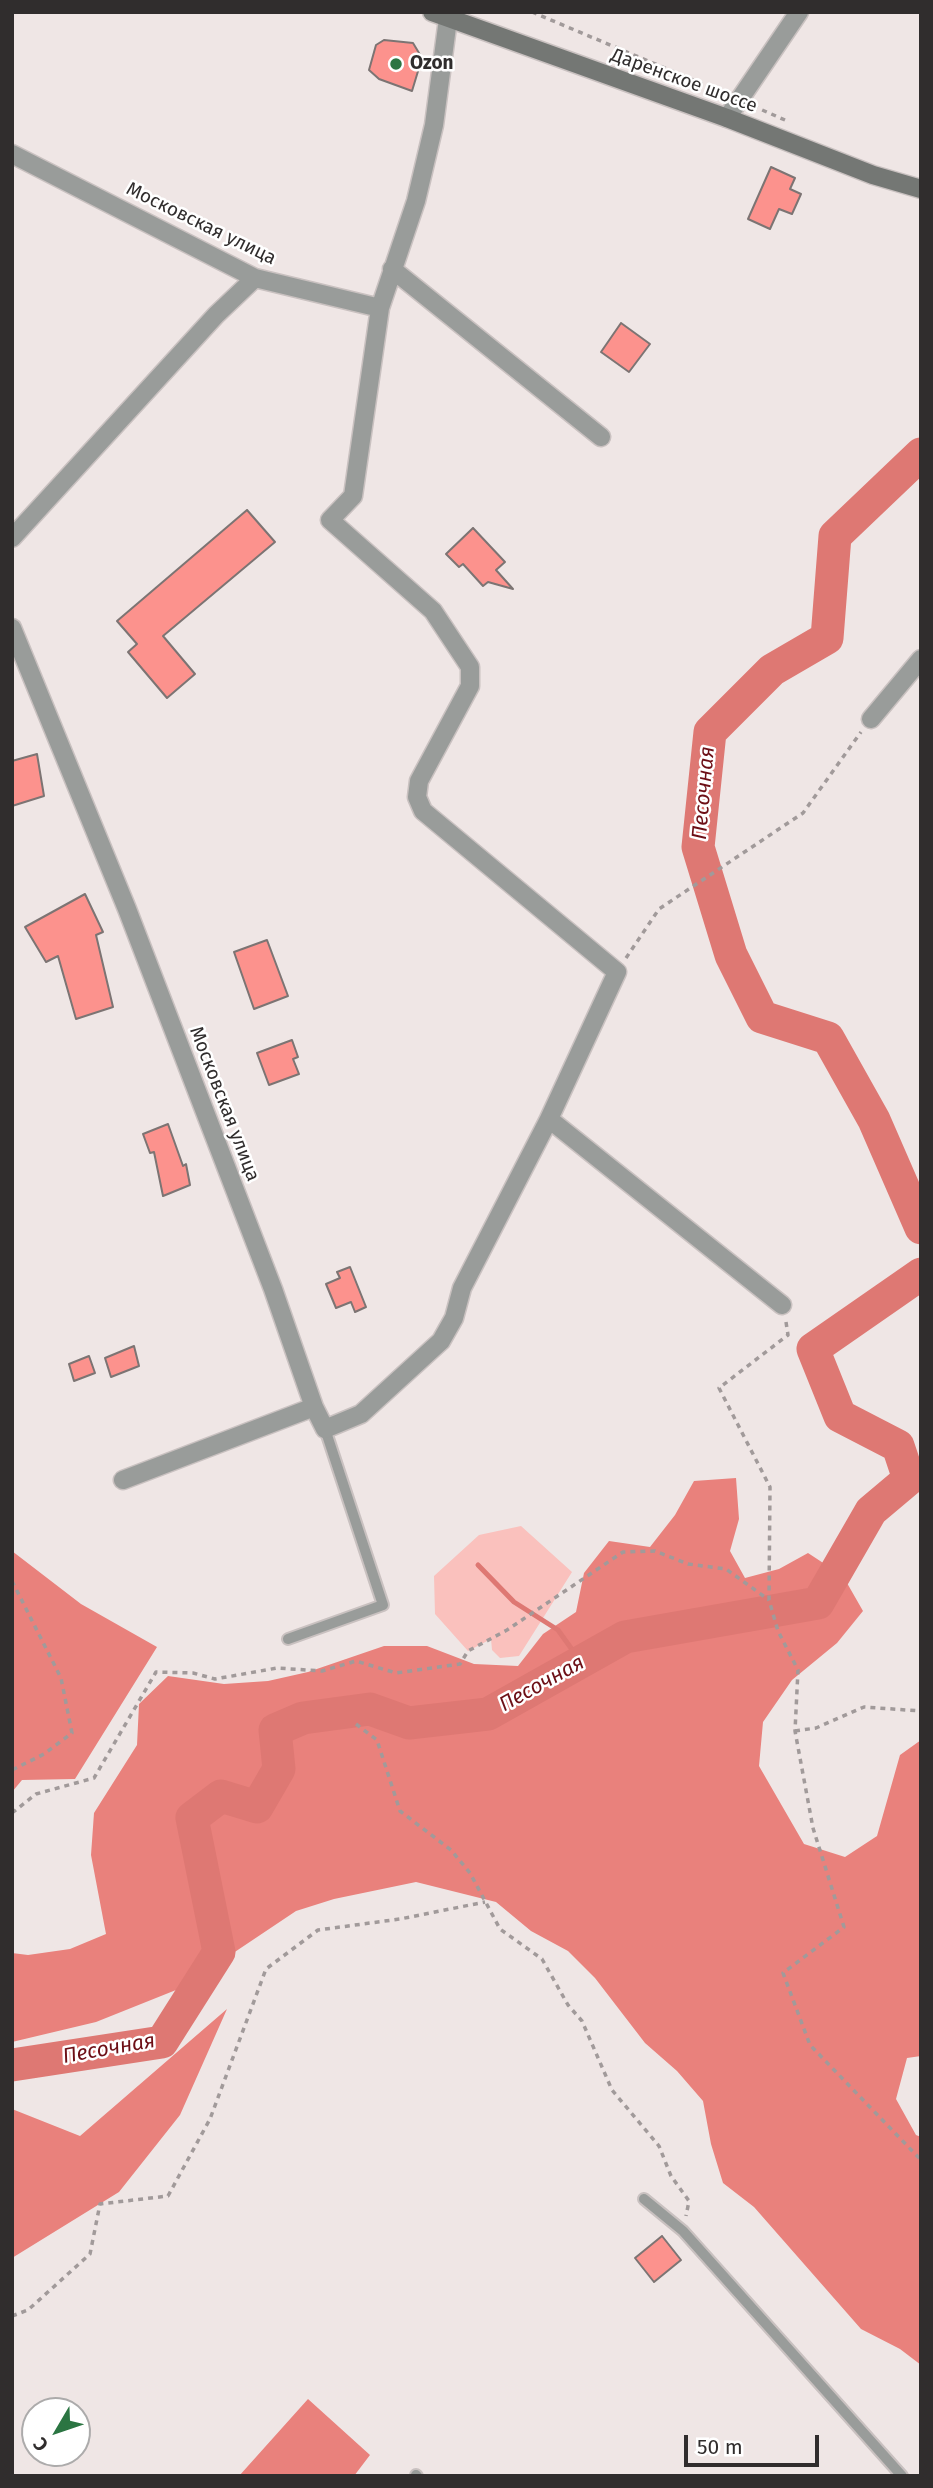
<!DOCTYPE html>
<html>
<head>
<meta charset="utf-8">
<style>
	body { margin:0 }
	#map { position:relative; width:933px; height:2488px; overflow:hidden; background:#efe6e5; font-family:"Fira Sans",sans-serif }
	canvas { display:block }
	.frame { position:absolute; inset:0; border:14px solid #302d2d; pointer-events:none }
	.north { position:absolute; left:21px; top:2397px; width:70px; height:70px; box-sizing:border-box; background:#fff; border:2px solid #acabab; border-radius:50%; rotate:231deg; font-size:19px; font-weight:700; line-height:28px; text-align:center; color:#302d2d }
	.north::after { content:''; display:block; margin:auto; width:24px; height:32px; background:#2b7542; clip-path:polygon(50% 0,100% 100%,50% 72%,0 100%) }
	.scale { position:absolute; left:684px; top:2435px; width:135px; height:32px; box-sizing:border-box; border:4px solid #302d2d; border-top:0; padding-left:9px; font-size:21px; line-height:24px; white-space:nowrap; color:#302d2d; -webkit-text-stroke:5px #fff; paint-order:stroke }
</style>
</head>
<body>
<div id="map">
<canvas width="933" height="2488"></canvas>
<div class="frame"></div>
<div class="north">С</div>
<div class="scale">50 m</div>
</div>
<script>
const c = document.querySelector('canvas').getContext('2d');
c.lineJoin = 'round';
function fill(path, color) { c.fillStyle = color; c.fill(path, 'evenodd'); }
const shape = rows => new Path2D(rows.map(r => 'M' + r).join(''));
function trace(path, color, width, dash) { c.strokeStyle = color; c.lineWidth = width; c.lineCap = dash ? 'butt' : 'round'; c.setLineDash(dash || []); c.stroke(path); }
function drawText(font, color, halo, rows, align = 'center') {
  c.font = font + ' "Fira Sans",sans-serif'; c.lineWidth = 5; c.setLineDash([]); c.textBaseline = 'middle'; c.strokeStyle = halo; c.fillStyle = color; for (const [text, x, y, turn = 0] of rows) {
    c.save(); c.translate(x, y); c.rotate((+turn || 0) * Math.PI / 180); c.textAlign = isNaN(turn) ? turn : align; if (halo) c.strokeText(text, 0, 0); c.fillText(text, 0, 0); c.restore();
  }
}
fill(shape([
	[521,1526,572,1572,519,1656,500,1658,492,1650,491,1639,468,1651,435,1614,434,1576,479,1535]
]), '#fac1bd');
fill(shape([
	[736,1478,739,1519,730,1551,745,1578,779,1569,808,1553,843,1576,863,1611,837,1643,792,1680,763,1722,759,1766,804,1844,845,1857,877,1836,900,1755,921,1740,921,2056,907,2058,896,2099,916,2135,921,2137,921,2365,900,2349,861,2329,754,2207,723,2183,711,2144,703,2101,677,2071,645,2043,595,1978,568,1951,531,1931,496,1902,416,1882,334,1899,296,1911,181,1988,96,2022,12,2042,12,1953,28,1955,70,1949,106,1934,91,1855,94,1813,137,1745,139,1704,168,1676,224,1684,268,1681,308,1672,384,1646,427,1646,474,1664,518,1666,543,1634,576,1612,584,1573,609,1541,650,1547,675,1515,694,1481],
	[12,1551,81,1604,157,1647,75,1779,22,1780,12,1792],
	[227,2009,180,2115,119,2192,12,2258,12,2109,80,2136],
	[308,2399,370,2455,354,2476,239,2476]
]), '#e9817c');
trace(shape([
	[478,1565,514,1602,558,1630,581,1662]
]), '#de7873', 5);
trace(shape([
	[921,454,835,536,827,638,772,670,710,732,698,847,731,955,762,1017,828,1038,874,1120,921,1228],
	[12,2065,162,2042,219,1952,192,1818,221,1796,257,1807,279,1769,275,1730,303,1718,370,1709,409,1723,488,1714,625,1637,818,1603,871,1511,909,1479,898,1446,840,1416,813,1349,921,1274]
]), '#de7873', 33);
const building = shape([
	[384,40,413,43,422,58,412,91,379,79,369,70,376,45,384,40],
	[771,167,795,178,790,189,801,194,792,214,779,209,770,229,748,219,771,167],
	[621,323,650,344,629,372,601,352,621,323],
	[247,510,275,542,163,636,195,674,167,698,128,652,137,644,117,621,247,510],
	[473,528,505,562,496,570,513,589,488,582,483,586,463,564,459,567,446,554,473,528],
	[37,754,44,796,12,806,12,761,37,754],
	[85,894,103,932,96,935,113,1007,76,1019,58,956,46,962,25,927,85,894],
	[267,940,288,996,254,1009,234,952,267,940],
	[292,1040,298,1057,293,1059,299,1074,269,1085,257,1053,292,1040],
	[168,1124,183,1166,186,1164,190,1185,163,1196,154,1152,150,1153,143,1134,168,1124],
	[350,1267,366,1307,355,1312,351,1302,336,1308,326,1284,340,1278,337,1272,350,1267],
	[134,1346,139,1366,111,1377,105,1358,134,1346],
	[89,1356,95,1373,74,1381,69,1364,89,1356],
	[662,2236,681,2260,654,2282,635,2258,662,2236]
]);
fill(building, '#fc928d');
trace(building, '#7c7473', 2);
const lane = shape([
	[288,1639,383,1605,325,1429],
	[644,2199,683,2231,902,2476],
	[416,2475,417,2476]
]);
const street = shape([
	[448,19,434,125,416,201,380,308,353,496,330,520,433,611,470,667,470,686,419,781,417,797,423,811,617,972,549,1119],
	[727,118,799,12],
	[12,154,255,278,380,308],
	[392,269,601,437],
	[12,538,216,315,255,278],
	[12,628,127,909,273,1289,314,1407,123,1480],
	[871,719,921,659],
	[314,1407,325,1429,361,1414,441,1341,454,1318,462,1288,549,1119,782,1305]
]);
const secondary = shape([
	[432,12,727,118,873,175,921,189]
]);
trace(lane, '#c9c1c0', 14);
trace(street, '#c9c1c0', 21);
trace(secondary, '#c9c1c0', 21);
trace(shape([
	[532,12,724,93],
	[753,106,785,120],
	[626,958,659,909,803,813,861,732],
	[786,1322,788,1335,719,1388,770,1487,769,1600,778,1631,798,1670,795,1731,813,1828,844,1927,783,1973,810,2045,921,2160],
	[12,1581,61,1678,72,1733,44,1754,12,1770],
	[356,1724,377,1740,400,1811,451,1850,470,1873,500,1929,542,1959,568,2005,582,2021,612,2090,659,2146,671,2176,689,2201,686,2216],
	[795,1731,816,1728,864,1707,921,1711],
	[12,1813,36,1794,94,1778,156,1672,193,1673,215,1679,277,1668,322,1671,356,1661,396,1673,460,1664,468,1651,507,1630,623,1552,655,1551,688,1564,726,1569,769,1600],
	[12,2316,28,2310,90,2254,100,2204,168,2196,210,2119,266,1969,318,1930,400,1919,485,1902]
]), '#a19a9a', 3.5, [5, 5]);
trace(lane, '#999c9a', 10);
trace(street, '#999c9a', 18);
trace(secondary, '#747774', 18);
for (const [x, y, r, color] of [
	[396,64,7,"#2b7542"]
]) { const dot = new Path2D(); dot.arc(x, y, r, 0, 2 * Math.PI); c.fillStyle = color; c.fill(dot); trace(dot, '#fff', 2.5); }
drawText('bold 19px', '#302d2d', '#fff', [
	["Ozon",410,64]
], 'left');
drawText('19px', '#302d2d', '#fff', [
	["Даренское шоссе",684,81,20],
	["Московская улица",201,224,26],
	["Московская улица",224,1104,69]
]);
drawText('italic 21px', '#6d0f16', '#fff', [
	["Песочная",704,793,-85],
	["Песочная",542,1684,-29],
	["Песочная",109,2049,-10]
]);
</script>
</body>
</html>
